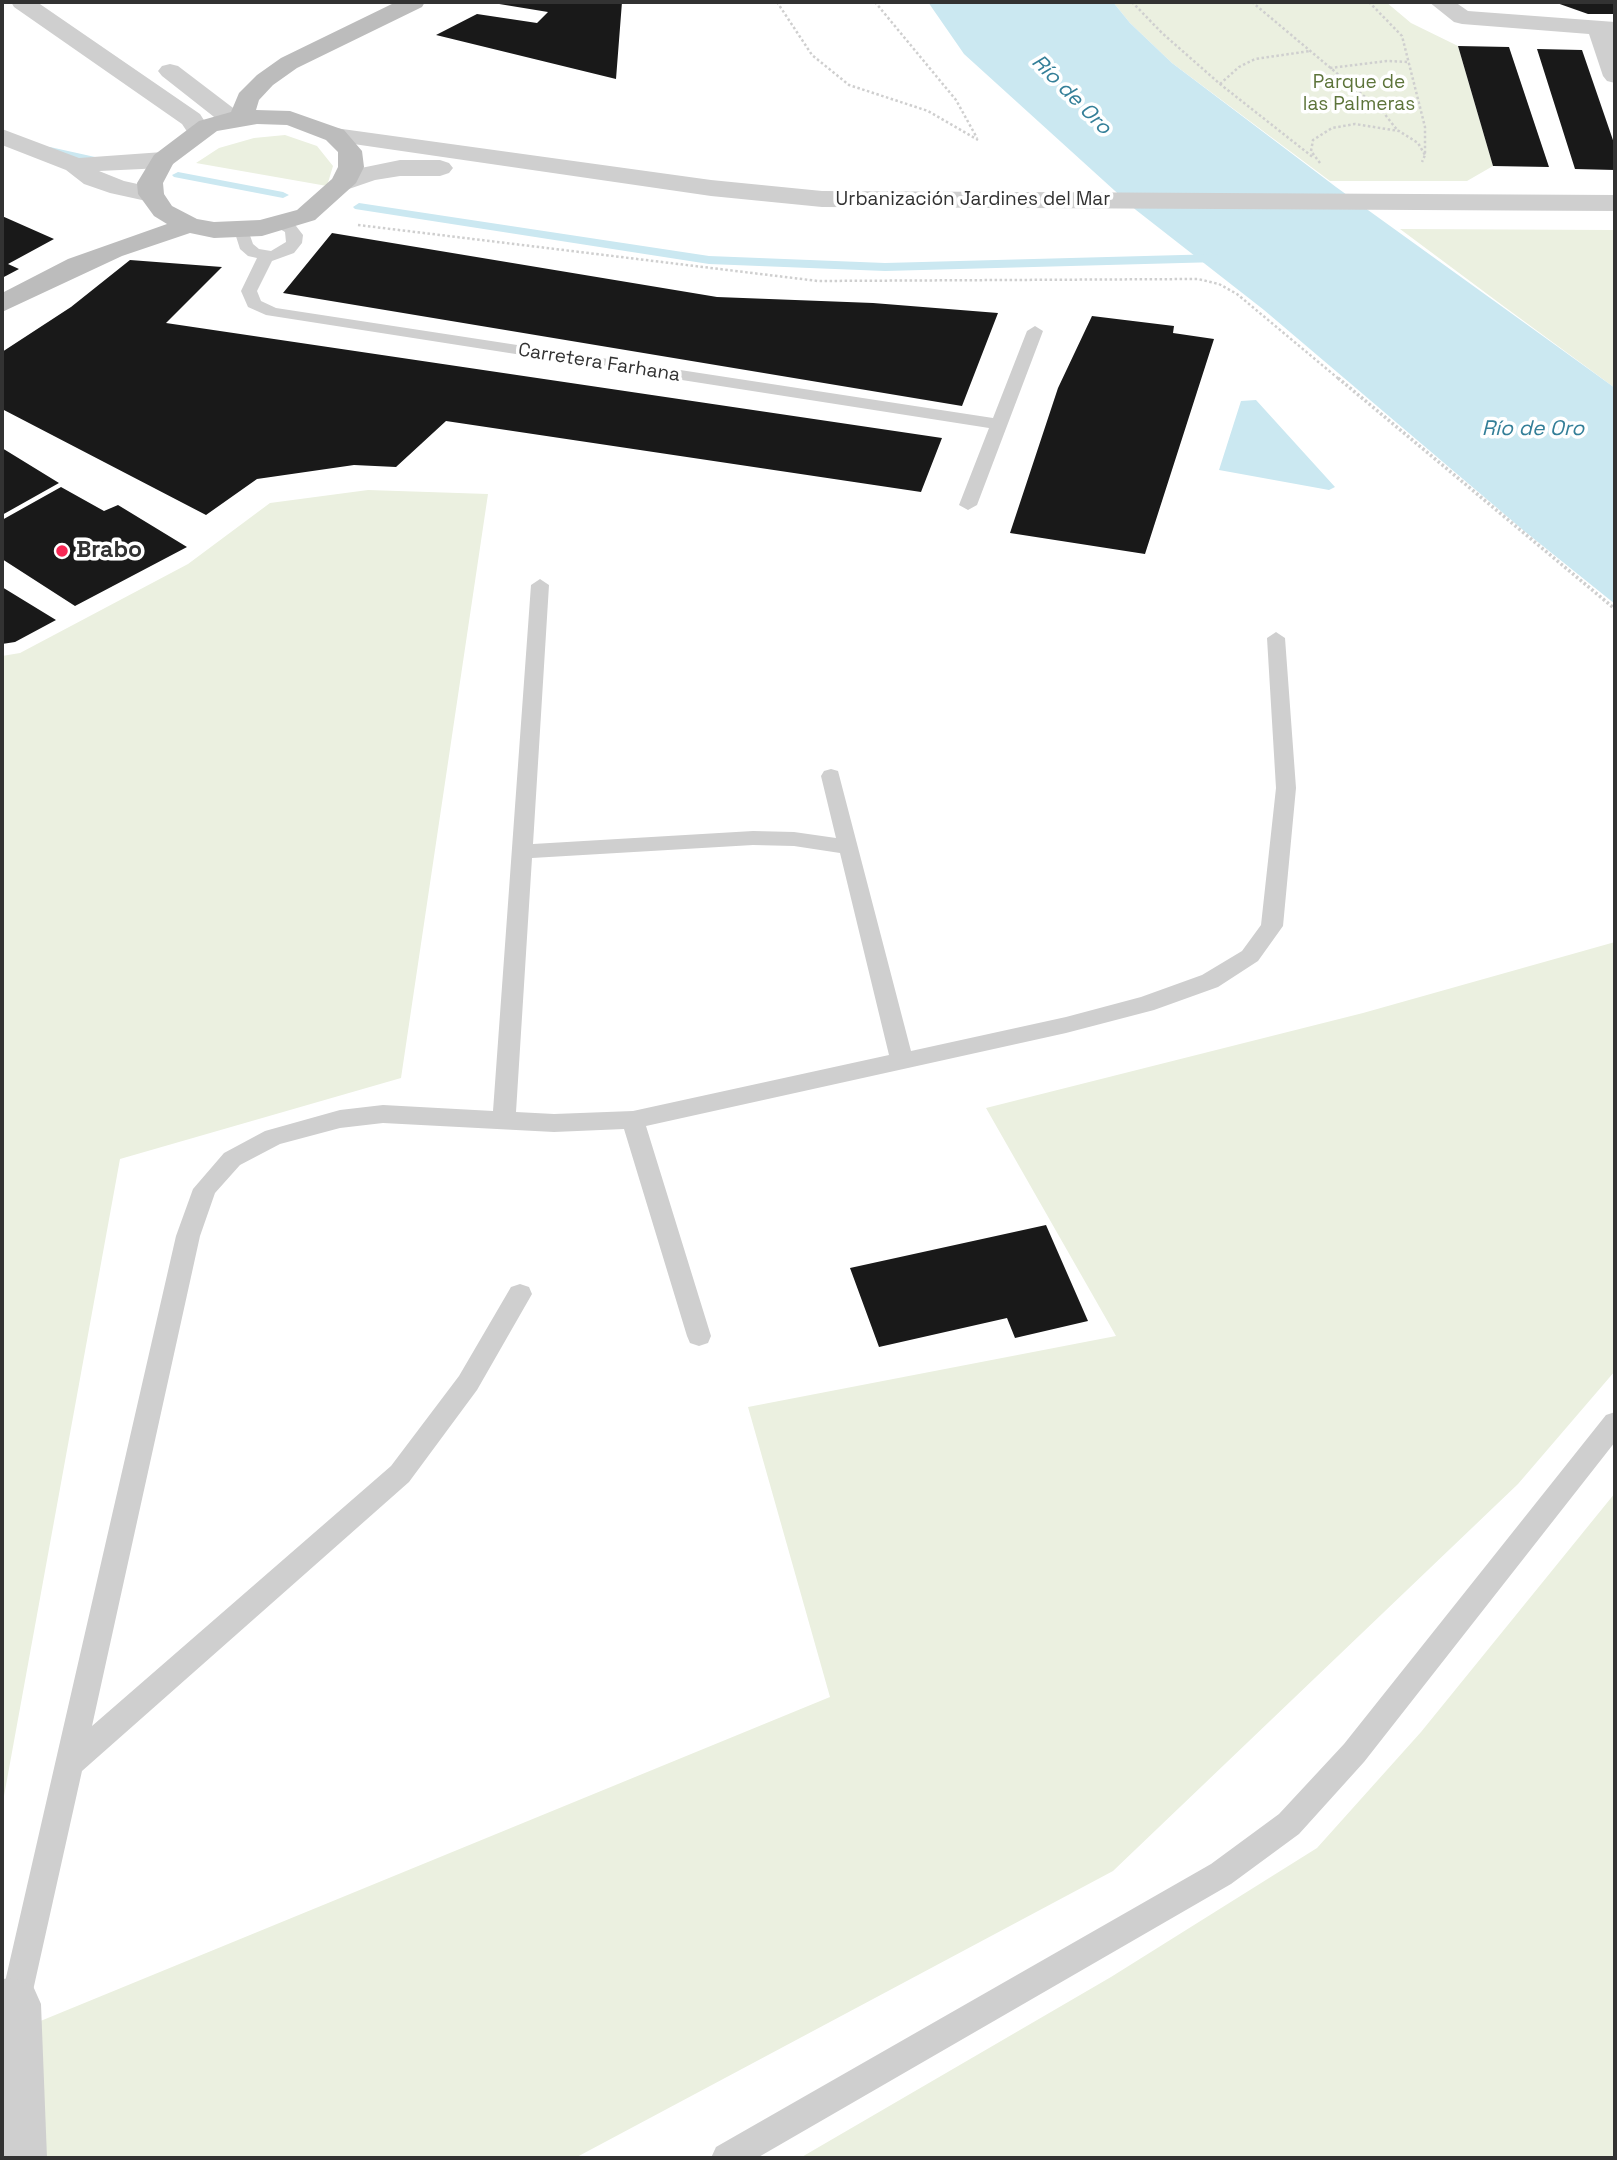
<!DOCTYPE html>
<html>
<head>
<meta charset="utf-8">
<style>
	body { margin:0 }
	#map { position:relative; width:1617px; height:2160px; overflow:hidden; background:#fff; font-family:"Space Grotesk",sans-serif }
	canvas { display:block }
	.frame { position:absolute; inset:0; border:4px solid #323232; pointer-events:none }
</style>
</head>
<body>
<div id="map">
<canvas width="1617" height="2160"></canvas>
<div class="frame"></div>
</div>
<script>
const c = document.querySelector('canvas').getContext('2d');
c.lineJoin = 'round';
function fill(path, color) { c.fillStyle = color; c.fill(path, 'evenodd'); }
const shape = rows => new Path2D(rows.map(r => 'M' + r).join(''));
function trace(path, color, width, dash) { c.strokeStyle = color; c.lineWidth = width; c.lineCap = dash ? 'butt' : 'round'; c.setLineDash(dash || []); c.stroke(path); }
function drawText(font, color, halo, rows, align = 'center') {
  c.font = font + ' "Space Grotesk",sans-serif'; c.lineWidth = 7; c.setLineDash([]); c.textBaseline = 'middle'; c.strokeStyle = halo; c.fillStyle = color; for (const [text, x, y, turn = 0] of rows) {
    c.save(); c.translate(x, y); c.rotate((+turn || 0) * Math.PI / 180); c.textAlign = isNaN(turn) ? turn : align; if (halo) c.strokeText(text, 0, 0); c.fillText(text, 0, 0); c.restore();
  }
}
fill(shape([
	[1113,2,1386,2,1411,23,1458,46,1493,166,1467,181,1330,181,1172,63,1130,23],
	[285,135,317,146,333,166,327,186,196,163,219,148,254,138],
	[1400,229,1615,230,1615,388,1502,305],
	[368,490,488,494,401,1078,120,1159,2,1807,2,656,20,653,188,564,270,503],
	[1615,942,1615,1371,1518,1484,1113,1871,575,2158,35,2158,21,2029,830,1697,748,1407,1116,1336,986,1108,1363,1013],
	[1615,1493,1615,2158,800,2158,1111,1977,1317,1848,1421,1732]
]), '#ebf0e0');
fill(shape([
	[928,2,1113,2,1130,23,1172,63,1336,187,1615,388,1615,604,1523,530,1264,310,1136,210,964,54],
	[1256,400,1335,487,1329,490,1219,470,1241,401]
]), '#cbe8f1');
fill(shape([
	[50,147,104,159,106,161,100,164,46,152,46,148,50,147],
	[178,172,283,192,289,195,283,198,174,177,172,175,178,172],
	[359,203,709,256,885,263,1219,254,1225,258,1219,262,885,271,709,264,355,209,353,207,359,203]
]), '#cbe8f1');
fill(shape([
	[487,2,622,2,616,79,436,35,477,14,537,23,548,12],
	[1554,2,1615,2,1615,14,1588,14],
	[1458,46,1509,47,1549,167,1493,166],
	[1537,49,1582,50,1615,146,1615,170,1575,169],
	[2,216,54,239,8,264,19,269,2,278],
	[332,233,717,297,873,303,998,313,962,406,283,293],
	[130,260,222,267,166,323,942,438,921,492,446,421,396,467,354,465,257,479,206,515,2,409,2,352,71,307],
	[1092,316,1174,326,1173,333,1214,339,1145,554,1010,533,1058,388],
	[2,448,59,483,2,515],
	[61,487,104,511,118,505,187,547,75,606,2,559,2,520],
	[2,587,56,620,15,642,2,644],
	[1046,1225,1088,1321,1015,1338,1007,1318,879,1347,850,1268]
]), '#191919');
trace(shape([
	[777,2,812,55,849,85,928,111,978,140],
	[875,2,956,100,977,138],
	[1132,2,1162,33,1220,84,1314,158],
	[1252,2,1383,112,1398,131],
	[1369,2,1402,36,1425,127,1425,155,1422,162],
	[1330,68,1387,61,1408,62],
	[1220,84,1239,67,1255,59,1310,51],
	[1320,163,1311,151,1313,140,1332,128,1355,124,1399,131,1418,143,1425,155],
	[358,225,818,281,1198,279,1219,284,1237,294,1340,380]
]), '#cfcfcf', 2.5, [2.5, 2.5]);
trace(shape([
	[1338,378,1615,609]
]), '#cfcfcf', 3.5, [2.5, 2.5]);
fill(shape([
	[281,220,296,226,303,235,302,243,294,253,272,261,257,291,261,301,276,308,993,418,1027,331,1035,326,1043,331,977,505,968,510,959,505,989,428,266,315,248,307,241,291,257,258,248,256,240,249,234,230,242,225,247,227,253,244,259,249,271,251,286,242,285,232,273,225,281,220],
	[540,579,549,585,533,844,753,831,794,832,836,838,821,776,824,771,831,769,838,771,911,1051,1066,1017,1141,997,1202,975,1242,951,1261,925,1276,788,1267,638,1276,632,1285,638,1296,788,1283,926,1258,961,1218,987,1154,1010,1066,1033,646,1126,711,1336,708,1343,699,1346,690,1343,687,1336,624,1129,554,1132,383,1123,340,1128,280,1144,240,1165,215,1193,200,1236,92,1726,391,1466,459,1376,511,1287,520,1284,529,1287,532,1294,477,1390,409,1482,82,1771,30,2004,26,2015,15,2019,4,2015,2,1995,176,1236,193,1189,224,1153,265,1131,340,1110,383,1105,493,1111,531,585,540,579],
	[753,845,794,846,840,853,889,1055,633,1111,554,1114,516,1112,532,858,753,845],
	[1615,1412,1615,1442,1364,1762,1299,1834,1231,1884,757,2158,711,2158,716,2147,1211,1864,1279,1814,1344,1744,1606,1415,1615,1412]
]), '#cfcfcf');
fill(shape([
	[11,2,37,2,200,114,211,131,208,136,199,138,190,136,182,124,14,7,11,2],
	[1429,2,1455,2,1468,11,1615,22,1615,83,1607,81,1603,76,1589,34,1462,24,1454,22,1429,2],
	[170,64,178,66,241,114,244,119,241,124,232,126,223,124,162,76,158,71,162,66,170,64],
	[2,129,79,158,163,152,172,155,176,160,172,165,163,168,99,171,124,181,160,189,164,194,160,199,151,202,110,193,84,184,66,170,2,145,2,129],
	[15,1978,33,1986,41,2004,47,2158,2,2158,2,1979,15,1978]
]), '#cfcfcf');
fill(shape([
	[335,128,711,180,822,191,1615,195,1615,211,822,207,711,196,326,140,323,135,326,130,335,128],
	[400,160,440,160,449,163,453,168,449,173,440,176,400,176,375,180,343,191,334,188,330,183,334,178,361,168,400,160]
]), '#cfcfcf');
fill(shape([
	[396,2,425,2,422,7,297,68,273,85,259,100,256,110,290,111,344,130,362,151,364,167,356,183,315,220,262,236,214,238,190,233,122,256,2,312,2,293,68,259,167,224,154,216,138,194,137,183,154,155,199,121,231,112,239,93,257,75,281,58,396,2],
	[257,124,287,125,326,140,338,152,338,167,332,179,297,210,260,220,214,222,197,219,172,206,164,194,163,183,173,164,217,131,257,124]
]), '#bcbcbc');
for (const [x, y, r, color] of [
	[62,551,7,"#f72754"]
]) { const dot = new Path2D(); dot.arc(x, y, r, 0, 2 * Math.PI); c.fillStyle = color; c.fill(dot); trace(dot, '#fff', 2.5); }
drawText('19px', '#5d743a', '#fff', [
	["Parque de",1359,83],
	["las Palmeras",1359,105]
]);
drawText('19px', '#323232', '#fff', [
	["Urbanización Jardines del Mar",973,200],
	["Carretera Farhana",599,363,9]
]);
drawText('italic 21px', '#347f98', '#fff', [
	["Río de Oro",1071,95,45],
	["Río de Oro",1533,429]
]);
drawText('bold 23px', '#323232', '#fff', [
	["Brabo",76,551]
], 'left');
</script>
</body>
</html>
